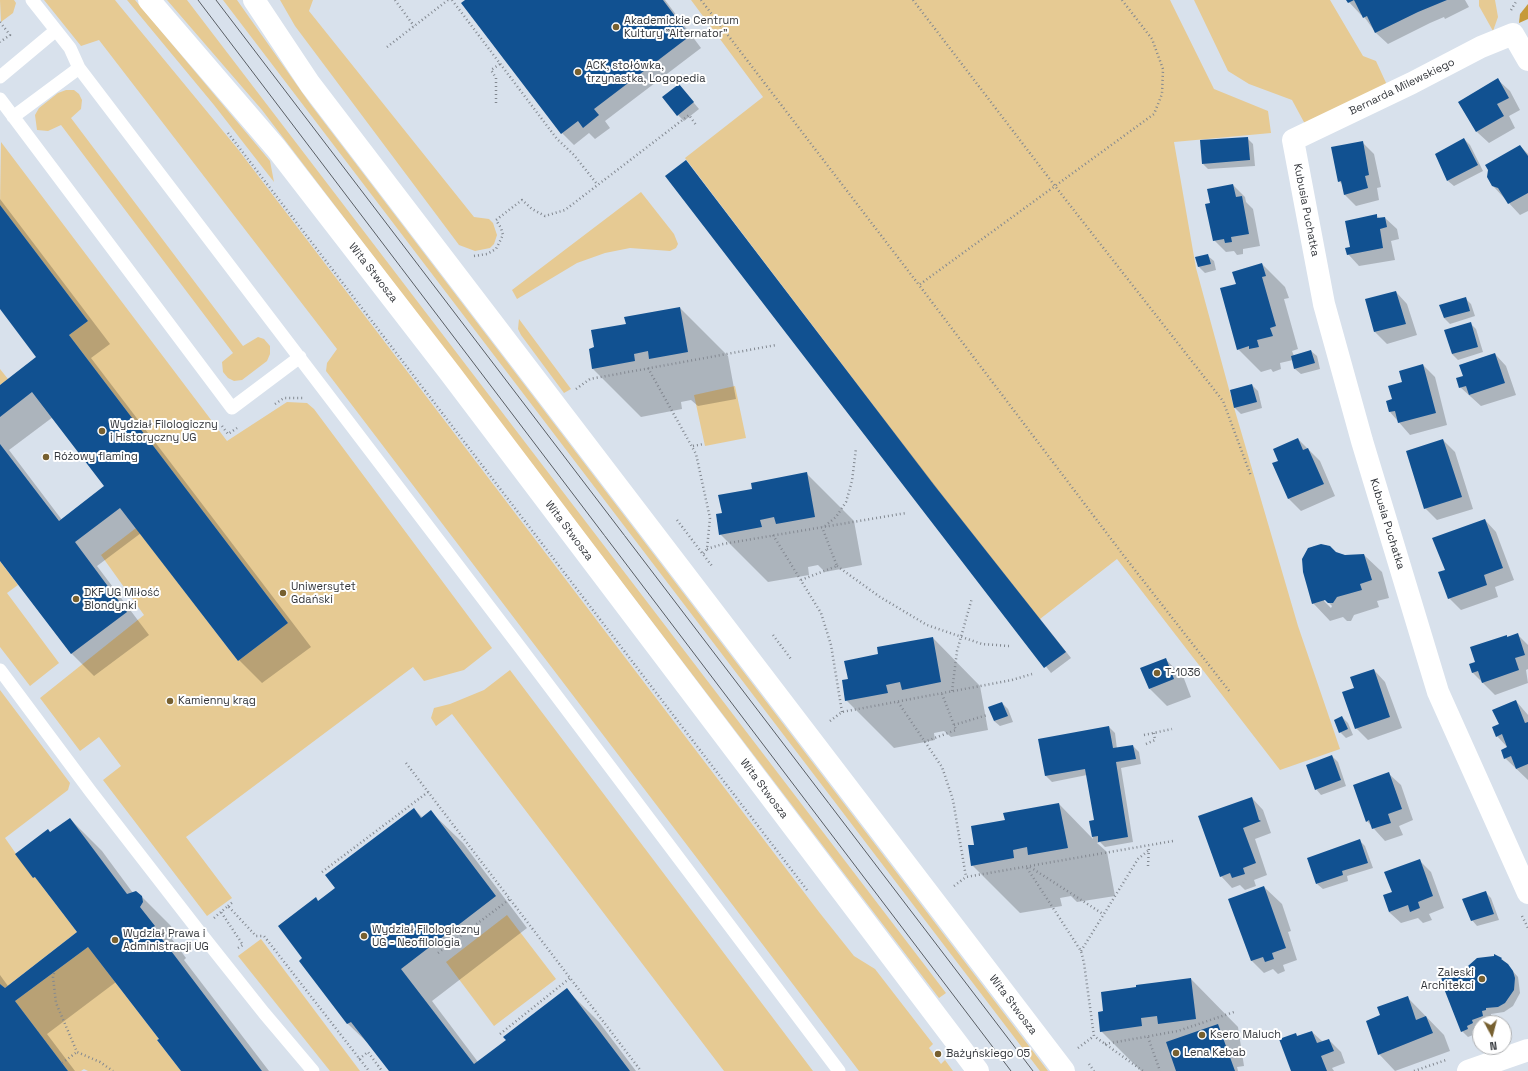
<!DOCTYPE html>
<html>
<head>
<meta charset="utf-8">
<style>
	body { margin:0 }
	#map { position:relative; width:1528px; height:1071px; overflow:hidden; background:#d8e1ec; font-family:"Space Grotesk",sans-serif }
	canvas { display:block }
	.north { position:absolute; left:1472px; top:1015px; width:40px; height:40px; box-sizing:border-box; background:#fff; border:1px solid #adafb1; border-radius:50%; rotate:173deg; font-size:11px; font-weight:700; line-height:16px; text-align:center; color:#33363b }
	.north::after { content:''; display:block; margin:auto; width:14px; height:18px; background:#776030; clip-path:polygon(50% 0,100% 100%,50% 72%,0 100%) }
</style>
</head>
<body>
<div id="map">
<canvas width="1528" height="1071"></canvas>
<div class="north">N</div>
</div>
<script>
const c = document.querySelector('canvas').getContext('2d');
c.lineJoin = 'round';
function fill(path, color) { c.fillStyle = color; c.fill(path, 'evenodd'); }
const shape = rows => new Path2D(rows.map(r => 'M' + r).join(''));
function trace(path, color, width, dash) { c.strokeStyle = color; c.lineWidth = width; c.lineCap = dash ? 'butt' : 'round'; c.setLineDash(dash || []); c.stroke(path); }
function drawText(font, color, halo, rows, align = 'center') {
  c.font = font + ' "Space Grotesk",sans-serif'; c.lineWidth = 4; c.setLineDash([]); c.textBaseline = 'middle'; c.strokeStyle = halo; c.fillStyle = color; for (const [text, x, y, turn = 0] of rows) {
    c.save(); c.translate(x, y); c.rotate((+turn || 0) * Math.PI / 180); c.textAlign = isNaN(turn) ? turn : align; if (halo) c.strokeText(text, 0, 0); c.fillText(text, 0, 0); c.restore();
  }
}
fill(shape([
	[0,0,14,0,16,3,13,13,1,22],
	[44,0,115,0,119,5,237,148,819,912,854,956,875,969,933,1044,929,1048,941,1064,945,1060,953,1071,859,1071,326,371,327,363,337,349,99,40,81,46],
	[127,0,135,0,270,161,274,182,214,105],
	[167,0,187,0,946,993,939,998,262,110],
	[223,0,237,0,311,105,369,181,1048,1071,1040,1071],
	[280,0,313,0,309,11,474,217,489,219,493,223,497,235,494,244,490,248,475,251,459,245,295,26],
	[691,0,1170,0,1214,89,1268,111,1271,133,1174,142,1196,268,1233,404,1298,626,1340,749,1280,770,1117,559,1040,619,934,485,685,158,763,97],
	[1194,0,1330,0,1363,56,1376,61,1387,85,1305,124,1292,100,1249,84,1228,71],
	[1479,0,1495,0,1498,17,1493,31,1479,6],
	[66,90,74,90,79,94,82,100,81,109,71,118,243,346,258,337,264,339,270,346,270,354,267,361,242,380,234,381,228,378,223,372,222,362,233,353,61,125,48,131,37,130,35,115,39,108,58,93],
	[1,142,227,441,287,402,307,403,314,409,492,648,464,670,424,681,413,667,186,837,232,898,207,916,103,780,121,766,99,737,80,751,40,698,144,615,101,555,136,528,238,661,288,623,69,335,88,321,0,205],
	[641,192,674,234,678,244,676,248,670,251,630,248,605,253,577,263,517,299,512,290],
	[519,319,571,389,564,393,521,335,518,329],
	[0,369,8,379,0,385],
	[735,386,746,438,705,446,694,395],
	[0,561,18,585,7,593,59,663,30,686,0,647],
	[510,670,813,1071,724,1071,452,714,436,726,431,718,434,708,450,704,484,690],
	[0,690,70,783,68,790,5,838,33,878,35,877,77,932,5,988,0,984],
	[507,915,556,979,494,1026,446,962],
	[261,939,360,1071,330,1071,238,956],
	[88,947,159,1039,157,1040,181,1071,88,1071,84,1069,81,1071,68,1071,15,1001]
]), '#e6ca93');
fill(shape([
	[1528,4,1528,19,1519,23,1520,14]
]), '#c69a3a');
fill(shape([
	[466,0,665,0,701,48,605,121,610,128,595,139,589,133,574,145,562,133,463,3],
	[1347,0,1465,0,1469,7,1445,19,1444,17,1430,23,1388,44,1376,33,1362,14,1361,15],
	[1498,80,1510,91,1520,110,1509,116,1515,128,1489,143,1477,132],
	[679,85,699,109,684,121,678,115],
	[1247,138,1253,144,1255,166,1208,169,1203,164],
	[1464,139,1470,145,1483,171,1454,186,1448,181],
	[1362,142,1374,154,1381,187,1377,188,1379,200,1356,206,1345,195,1343,185,1339,181],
	[1520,146,1528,154,1528,211,1520,215,1493,186,1489,170],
	[686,161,940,492,1071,658,1051,673,666,176],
	[1233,185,1245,197,1246,202,1253,209,1260,246,1243,249,1243,254,1237,255,1234,251,1226,252,1214,240,1211,203],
	[0,199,110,344,91,358,311,647,262,683,239,660,141,533,97,566,149,635,94,676,71,653,0,560,0,386,38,358,0,308],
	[53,417,106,487,62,520,9,450],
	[1376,215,1380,219,1385,218,1397,229,1399,239,1391,241,1395,260,1359,266,1348,254],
	[1208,256,1214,261,1216,270,1205,273,1199,267,1197,258],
	[1262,264,1285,287,1289,298,1284,299,1298,349,1292,351,1294,356,1311,351,1317,356,1320,369,1301,374,1295,369,1293,360,1280,363,1281,369,1273,372,1271,369,1261,372,1238,349,1237,284],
	[1396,292,1407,304,1417,335,1387,344,1375,332,1366,300],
	[1465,298,1471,304,1475,316,1450,324,1444,318,1441,305],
	[680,308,728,356,736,399,698,406,691,400,681,402,682,409,641,417,593,369,595,348,627,325],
	[1470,323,1476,329,1483,352,1458,360,1452,354],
	[1495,354,1506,366,1516,395,1481,406,1460,387,1464,377],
	[1423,365,1435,377,1447,425,1410,435,1390,412,1393,400,1403,383],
	[1252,385,1258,391,1262,408,1241,414,1235,408,1231,390],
	[1298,439,1320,461,1335,496,1301,511,1289,499,1273,464,1279,462],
	[1443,440,1455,452,1473,509,1437,520,1425,508],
	[806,473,854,521,862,565,825,572,818,565,808,567,809,575,768,582,720,534,723,514,753,490],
	[1485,520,1496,532,1514,580,1495,587,1498,597,1461,610,1449,598,1446,570],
	[1326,545,1336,553,1345,556,1364,555,1382,572,1389,598,1377,601,1379,607,1354,615,1351,621,1347,621,1343,617,1330,621,1313,603,1306,553,1314,546],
	[1324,598,1332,606,1331,608,1324,601],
	[1517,634,1528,645,1528,669,1526,670,1528,683,1495,695,1473,673,1470,665,1476,663,1506,636,1508,637],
	[933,638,980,686,988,730,951,737,944,731,934,733,935,740,894,748,846,700,849,680,880,655],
	[1165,659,1183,676,1191,697,1167,706,1150,689],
	[1374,670,1385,682,1402,728,1368,740,1356,728,1355,688],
	[1516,701,1528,715,1528,780,1505,758,1508,748,1497,736,1500,725],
	[1002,703,1008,709,1013,722,1000,726,994,721],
	[1342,717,1348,723,1353,735,1346,738,1340,732],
	[1109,727,1115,733,1117,749,1133,746,1139,752,1141,764,1121,768,1133,842,1105,847,1100,842,1097,843,1107,852,1115,896,1077,902,1071,896,1060,898,1062,906,1020,913,972,865,975,845,1006,821,1059,804,1093,839,1090,821,1096,821,1087,775,1052,782,1046,776,1040,740],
	[1332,756,1338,762,1346,786,1321,795,1316,789],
	[1389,774,1401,785,1413,820,1399,826,1403,835,1385,841,1367,821],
	[1252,798,1263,810,1271,833,1255,839,1267,875,1254,880,1256,886,1245,890,1240,885,1232,888,1221,876],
	[414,809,423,818,431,812,463,843,527,928,432,1001,478,1062,507,1041,567,990,599,1022,636,1071,390,1071,372,1047,348,1024,301,961,304,959,319,902,336,889],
	[70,819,102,851,133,893,139,894,171,926,174,934,172,939,186,958,184,960,269,1071,182,1071,160,1039,116,982,47,1034,75,1071,0,1071,0,975,8,986,79,932,16,854,51,833],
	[1360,841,1365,846,1373,868,1347,876,1348,881,1323,889,1317,884],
	[1420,861,1431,872,1444,908,1429,914,1432,920,1423,923,1418,918,1401,923,1389,912,1393,893],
	[1264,887,1282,904,1291,931,1288,932,1297,960,1283,965,1285,971,1278,974,1273,969,1264,973,1252,961,1239,926],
	[1485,892,1491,898,1499,920,1477,926,1472,920],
	[1501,958,1518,977,1520,993,1513,1006,1504,1012,1491,1014,1491,1015,1487,1017,1488,1022,1480,1023,1477,1026,1478,1029,1472,1031,1473,1035,1468,1037,1462,1031,1465,974],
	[1191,979,1238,1027,1244,1066,1237,1067,1238,1071,1141,1071,1101,1031],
	[1408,998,1444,1035,1450,1051,1395,1071,1379,1054,1381,1016],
	[1312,1032,1323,1042,1329,1040,1341,1052,1345,1063,1332,1068,1334,1071,1292,1071,1295,1034,1298,1037]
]), '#0003');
fill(shape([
	[465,0,663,0,690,36,594,109,599,115,583,128,578,121,561,134,461,3],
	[1346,0,1447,0,1418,12,1375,33,1367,16,1363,18,1354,0,1348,3],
	[1498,78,1509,98,1497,104,1504,116,1476,132,1458,102],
	[679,84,694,102,677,116,662,97],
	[1248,137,1250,160,1202,164,1200,140],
	[1464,138,1478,165,1447,181,1435,154],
	[1363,141,1369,175,1365,176,1368,188,1344,195,1341,181,1338,182,1331,147],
	[1520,145,1528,156,1528,193,1508,204,1498,188,1492,186,1487,177,1488,170,1485,165],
	[686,160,934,485,1066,652,1044,668,665,176],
	[1233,184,1236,197,1242,196,1249,234,1231,237,1232,242,1225,243,1224,239,1213,241,1205,204,1210,203,1207,189],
	[0,205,88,321,69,335,288,623,238,661,120,508,75,542,127,612,71,654,0,561,0,444,59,521,104,486,32,392,0,417,0,385,36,357,0,309],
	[1377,214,1377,218,1385,217,1387,227,1380,229,1383,248,1347,255,1345,248,1350,247,1345,221],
	[1208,254,1211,264,1198,267,1195,257],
	[1262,263,1266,276,1262,277,1276,326,1270,328,1273,336,1257,340,1259,347,1249,349,1249,346,1237,350,1220,288,1236,284,1232,272],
	[1396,291,1406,324,1374,332,1365,299],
	[1466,297,1470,311,1444,318,1439,305],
	[680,307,688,352,649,359,648,351,634,354,635,361,592,369,589,349,594,347,591,330,626,324,624,317],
	[1471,322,1478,347,1452,354,1444,330],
	[1311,350,1315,363,1294,369,1291,356],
	[1495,353,1505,383,1469,395,1466,386,1459,388,1456,378,1463,376,1459,365],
	[1423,364,1436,413,1398,423,1395,411,1389,412,1386,401,1392,399,1388,386,1402,382,1399,371],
	[1252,384,1257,402,1234,408,1230,390],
	[1298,438,1303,450,1308,448,1324,484,1288,499,1272,463,1278,461,1273,449],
	[1443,439,1462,497,1424,509,1406,451],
	[807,472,815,517,776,524,774,517,760,520,762,527,719,535,716,514,722,513,718,495,752,489,751,483],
	[1485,519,1503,568,1484,575,1487,585,1448,599,1438,572,1445,570,1432,538],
	[1321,544,1330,546,1336,552,1345,555,1364,554,1372,580,1360,584,1362,590,1337,597,1333,603,1328,603,1325,600,1312,604,1303,572,1302,559,1308,548],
	[1518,633,1525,655,1515,658,1519,670,1482,683,1478,671,1472,673,1469,664,1475,662,1470,647,1507,635,1507,637],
	[933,637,941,682,902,690,900,682,886,685,888,693,845,701,842,680,848,679,844,661,878,654,877,647],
	[1166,658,1174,679,1149,689,1140,668],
	[1374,669,1390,717,1355,729,1342,692,1354,688,1350,677],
	[1516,700,1525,723,1528,722,1528,764,1516,769,1511,756,1504,759,1501,750,1507,747,1502,734,1496,737,1492,727,1499,724,1492,710],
	[1002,702,1008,716,994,721,988,707],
	[1342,716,1348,729,1339,733,1334,720],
	[1109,726,1113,748,1133,745,1136,759,1116,762,1128,837,1098,842,1098,836,1092,837,1089,821,1094,820,1085,769,1045,776,1038,739],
	[1332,755,1341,780,1315,790,1306,765],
	[1389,772,1402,809,1388,814,1391,823,1372,829,1369,820,1366,822,1353,785],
	[1252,797,1259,820,1261,821,1243,828,1256,863,1243,868,1245,874,1232,878,1230,873,1220,877,1198,816],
	[1059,803,1068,848,1028,855,1027,847,1013,850,1014,858,971,866,968,845,974,845,971,826,1005,820,1003,813],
	[414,808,421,818,431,810,496,896,401,969,474,1064,506,1040,503,1037,567,988,630,1071,389,1071,351,1022,347,1024,299,961,302,958,278,926,316,897,318,901,335,888,325,875],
	[70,818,127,894,136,891,142,896,143,902,140,907,155,926,153,927,262,1071,181,1071,157,1040,159,1039,88,947,15,1001,68,1071,0,1071,0,984,5,988,77,932,35,877,33,878,15,854,48,829,50,832],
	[1360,839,1368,863,1342,871,1343,875,1316,884,1307,858],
	[1420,859,1433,896,1418,902,1420,908,1410,912,1408,905,1389,912,1383,895,1392,892,1384,872],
	[1264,886,1286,948,1272,953,1274,959,1265,962,1263,957,1251,961,1228,899],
	[1486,891,1494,914,1471,921,1462,899],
	[1494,954,1502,958,1501,959,1508,964,1513,971,1515,978,1514,990,1505,1003,1498,1007,1486,1008,1486,1010,1482,1011,1483,1016,1472,1020,1473,1023,1467,1026,1468,1029,1461,1032,1441,981,1443,972,1453,969,1464,973,1468,966,1477,958,1494,956],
	[1191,978,1196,1019,1158,1024,1157,1016,1141,1018,1142,1026,1100,1032,1098,1012,1103,1011,1101,992,1136,987,1136,985],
	[1408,996,1416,1020,1426,1016,1433,1033,1378,1055,1366,1021,1380,1015,1377,1007],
	[1218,1024,1235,1071,1176,1071,1166,1042],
	[1312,1031,1317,1043,1329,1039,1334,1051,1321,1056,1327,1071,1291,1071,1279,1039,1296,1033,1297,1036]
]), '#115191');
trace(shape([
	[395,0,414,26],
	[452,0,557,139,574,155,597,184],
	[701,0,919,285],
	[913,0,1055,186,919,285,1124,556,1230,692],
	[1122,0,1152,39,1163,69,1162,94,1154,114,1055,186,1223,401,1251,476],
	[1511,10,1517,0],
	[0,22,10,35,0,42],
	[387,47,448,0],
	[496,103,496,78,491,70,500,64],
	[228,133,807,890],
	[474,256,487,254,496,249,503,235,501,228,496,220,522,200,532,209,545,216,565,210,689,115,696,125],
	[648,368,696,454,710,518,707,549,703,554],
	[576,389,590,379,776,345],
	[275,404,284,398,304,398],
	[222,426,228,434,237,428],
	[693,446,704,444],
	[677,520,712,566],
	[825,526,836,517,846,502,852,481,856,448],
	[773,535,821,613,831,645,842,712],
	[707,549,723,544,906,513],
	[837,566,880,597,927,625,982,644,1009,646],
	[801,580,837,566,822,527],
	[773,635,791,659],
	[952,691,957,651,972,598],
	[898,702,942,767,953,800,966,877],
	[830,721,842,712,1012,680,1032,674],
	[954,725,987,715],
	[1144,735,1172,729],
	[924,742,956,730,942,694],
	[1146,744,1155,740,1154,733],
	[406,763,641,1071],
	[1148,866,1149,846],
	[1030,867,1103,914],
	[1027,868,1081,951,1084,963,1094,1036,1143,1071],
	[322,872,428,792],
	[954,886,966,877,1173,841],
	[228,906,234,901],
	[1522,916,1528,928],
	[214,918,221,912],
	[238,948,243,945,221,912,228,906,256,936,264,936,369,1071],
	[1081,951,1138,859,1149,850],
	[438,953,510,899],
	[54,973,53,977,56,1003,77,1052,100,1062,113,1071],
	[500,1034,570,978],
	[1148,1037,1160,1071],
	[1105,1044,1178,1031,1234,1012],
	[1078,1048,1094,1036],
	[359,1059,368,1052,382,1071],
	[62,1063,77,1052],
	[1089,1064,1094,1071],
	[1414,1071,1446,1060]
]), '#828890', 2.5, [1, 3]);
trace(shape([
	[32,0,70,48,79,68,519,646,839,1071],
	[0,77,55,31],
	[0,99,232,408,300,357],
	[13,117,79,68],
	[0,670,91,792,198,930,264,1013,313,1071]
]), '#fff', 13);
trace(shape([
	[1528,60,1513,34,1481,47,1412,83,1293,140,1324,304,1362,441,1438,692,1528,893]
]), '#fff', 22);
trace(shape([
	[149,0,276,148,450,373,978,1071],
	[254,0,310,84,1064,1071],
	[1468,1071,1528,1050]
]), '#fff', 22);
trace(shape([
	[198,0,1011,1071],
	[216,0,1033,1071]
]), '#595e64', 1);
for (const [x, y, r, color] of [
	[616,27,4,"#776030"],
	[578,72,4,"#776030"],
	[102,431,4,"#776030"],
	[46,457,4,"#776030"],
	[283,593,4,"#776030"],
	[76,599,4,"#776030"],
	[1157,673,4,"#776030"],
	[170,701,4,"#776030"],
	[364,936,4,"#776030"],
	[115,940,4,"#776030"],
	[1482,979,4,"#776030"],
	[1202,1035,4,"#776030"],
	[1176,1053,4,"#776030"],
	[938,1054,4,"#776030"]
]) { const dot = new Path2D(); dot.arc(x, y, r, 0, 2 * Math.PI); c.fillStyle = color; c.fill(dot); trace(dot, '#fff', 1.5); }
drawText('11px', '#33363b', '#fff', [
	["Akademickie Centrum",624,21],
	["Kultury \"Alternator\"",624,34],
	["ACK, stołówka,",586,66],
	["trzynastka, Logopedia",586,79],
	["Wydział Filologiczny",110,425],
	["i Historyczny UG",110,438],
	["Różowy flaming",54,457],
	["Uniwersytet",291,587],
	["Gdański",291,600],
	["DKF UG Miłość",84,593],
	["Blondynki",84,606],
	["T-1036",1165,673],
	["Kamienny krąg",178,701],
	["Wydział Filologiczny",372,930],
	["UG - Neofilologia",372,943],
	["Wydział Prawa i",123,934],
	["Administracji UG",123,947],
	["Zaleski",1474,973,"right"],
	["Architekci",1474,986,"right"],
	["Ksero Maluch",1210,1035],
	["Lena Kebab",1184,1053],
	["Bażyńskiego 05",946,1054]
], 'left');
drawText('11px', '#33363b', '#fff', [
	["Bernarda Milewskiego",1402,87,-26],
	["Kubusia Puchatka",1306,210,79],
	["Wita Stwosza",373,273,52],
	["Kubusia Puchatka",1387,524,73],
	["Wita Stwosza",569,531,53],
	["Wita Stwosza",764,789,53],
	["Wita Stwosza",1013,1005,53]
]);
</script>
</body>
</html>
